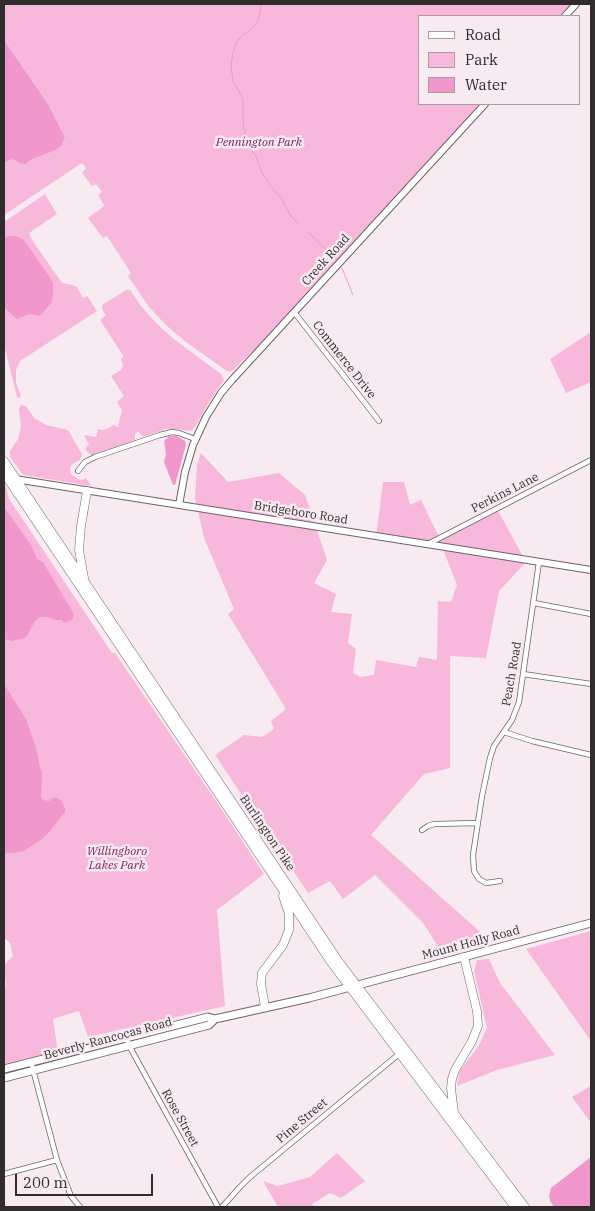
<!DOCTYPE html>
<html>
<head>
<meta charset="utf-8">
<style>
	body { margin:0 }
	#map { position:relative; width:595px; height:1211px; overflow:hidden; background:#f7eaf1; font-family:"IBM Plex Serif",serif }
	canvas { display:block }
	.frame { position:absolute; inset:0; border:5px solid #302b2d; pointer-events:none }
	.legend { position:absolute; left:418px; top:15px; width:162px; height:90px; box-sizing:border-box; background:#f7eaf1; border:1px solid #a79ea3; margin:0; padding:6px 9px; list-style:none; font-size:15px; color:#302b2d }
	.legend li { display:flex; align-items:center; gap:10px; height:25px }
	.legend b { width:25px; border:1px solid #a79ea3 }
	.scale { position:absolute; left:15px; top:1174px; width:138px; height:22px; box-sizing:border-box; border:2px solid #302b2d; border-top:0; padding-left:6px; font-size:15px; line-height:18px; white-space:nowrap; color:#302b2d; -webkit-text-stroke:4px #f7eaf1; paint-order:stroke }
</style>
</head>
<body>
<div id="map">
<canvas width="595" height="1211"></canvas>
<div class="frame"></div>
<ul class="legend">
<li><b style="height:6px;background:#fff"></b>Road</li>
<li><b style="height:14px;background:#f7b8dc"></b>Park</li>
<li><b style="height:14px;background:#f098cc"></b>Water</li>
</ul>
<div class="scale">200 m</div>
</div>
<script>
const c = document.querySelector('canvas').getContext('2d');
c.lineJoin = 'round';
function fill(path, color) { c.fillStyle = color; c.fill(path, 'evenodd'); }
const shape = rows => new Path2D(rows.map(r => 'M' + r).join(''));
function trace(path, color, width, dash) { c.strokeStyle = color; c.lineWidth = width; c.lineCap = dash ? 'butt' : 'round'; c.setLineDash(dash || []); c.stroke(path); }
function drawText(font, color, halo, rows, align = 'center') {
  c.font = font + ' "IBM Plex Serif",serif'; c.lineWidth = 5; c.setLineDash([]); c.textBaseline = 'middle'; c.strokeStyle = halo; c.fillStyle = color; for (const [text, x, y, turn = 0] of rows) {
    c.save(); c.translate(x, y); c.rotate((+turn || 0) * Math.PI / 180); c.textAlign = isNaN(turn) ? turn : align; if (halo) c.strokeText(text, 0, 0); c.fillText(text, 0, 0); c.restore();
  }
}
fill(shape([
	[4,4,576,4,565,16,419,16,419,104,485,104,254,355,252,352,233,370,230,372,227,371,186,342,167,326,149,307,128,276,131,273,107,236,103,238,88,218,103,207,104,205,98,195,102,192,96,184,92,186,82,173,86,168,82,163,4,215,4,163,13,159,19,163,29,162,33,159,56,150,62,145,65,137,48,104,4,40],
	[45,194,57,214,29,233,32,240,62,283,72,285,77,287,83,298,87,296,97,311,20,361,16,370,16,382,21,396,18,398,17,397,4,345,4,222],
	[126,290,130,290,141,306,157,324,175,340,221,374,224,380,208,404,195,427,191,431,174,429,166,429,146,436,142,436,138,431,135,434,135,440,93,456,88,453,85,448,89,445,84,435,96,437,98,429,102,430,107,429,113,425,118,427,122,410,117,402,124,396,111,376,121,370,123,366,121,359,124,357,100,320,106,315,102,309,102,305],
	[591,332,591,382,566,393,550,359],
	[21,405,26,406,34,418,46,425,68,430,82,454,80,460,72,464,70,469,71,474,78,479,82,480,86,478,91,486,24,475,21,472,10,457,10,451,18,439,21,427,19,408],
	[201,453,228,482,279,473,305,495,327,560,314,583,336,594,331,612,352,614,348,643,356,649,353,673,360,677,374,675,376,660,416,667,419,657,437,660,438,601,451,602,457,585,442,547,376,537,383,482,404,482,410,505,421,500,440,539,497,509,526,562,499,591,486,658,450,656,450,768,424,774,371,835,487,938,440,950,424,924,375,875,343,899,330,881,308,893,215,755,244,735,262,737,274,729,271,721,286,709,228,614,234,609,204,538,195,498,197,465],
	[4,485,6,486,9,499,112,653,115,653,220,807,264,874,217,910,225,1006,88,1037,79,1011,53,1019,58,1053,4,1066,4,987,6,986,4,965,13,956,10,943,4,938],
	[591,931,591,1041,526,949],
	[489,959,500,983,555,1055,497,1070,457,1086,460,1070,478,1047,487,1028,474,971,477,960],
	[591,1086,591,1123,572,1097],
	[337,1153,365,1181,341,1198,330,1193,312,1204,314,1207,278,1207,263,1181,278,1186,310,1177]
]), '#f7b8dc');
fill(shape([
	[4,40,48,104,65,137,62,145,56,150,33,159,25,164,19,163,13,159,4,163],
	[8,236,16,236,24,240,49,276,53,284,53,293,52,302,40,316,29,314,17,319,12,315,4,307,4,238],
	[169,436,177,436,185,441,186,445,175,485,173,485,164,462,166,454,164,441],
	[4,507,31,545,37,559,43,562,72,611,74,615,72,620,64,623,62,620,54,620,48,617,40,617,35,621,27,636,24,638,13,641,4,639],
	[4,684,26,719,36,748,40,767,42,773,41,797,43,800,49,801,55,797,62,801,65,809,65,812,50,831,42,839,24,851,13,853,4,853],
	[591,1157,591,1207,554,1207,550,1201,549,1196,551,1188]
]), '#f098cc');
trace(shape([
	[261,4,259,18,255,25,239,39,236,44,233,53,231,66,233,81,243,99,243,123,247,143,252,151,256,156,261,171,271,186],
	[273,189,280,196,291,216,298,224],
	[309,233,336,259],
	[342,268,353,295]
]), '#f098cc', 1);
const street = shape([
	[294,312,379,421],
	[78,471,85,462,95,457,160,435,172,432,179,433,195,439],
	[428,544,591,460],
	[534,603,591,614],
	[523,674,591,684],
	[504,732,532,741,591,755],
	[422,830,428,826,434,824,478,823],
	[500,881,486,883,479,879,474,871,473,855,482,796,490,758,494,746,512,720,519,702,539,562],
	[126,1038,132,1051,218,1207],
	[31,1062,57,1160,71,1196,80,1207],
	[4,1174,57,1160],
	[222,1207,239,1188,250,1177,399,1054]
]);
const secondary = shape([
	[565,16,576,4],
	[15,479,591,570],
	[179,505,185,472,193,445,206,417,221,393,232,380,485,104]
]);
const primary = shape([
	[4,1069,208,1017,215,1019],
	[4,1078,209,1025,215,1019,309,998,591,923]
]);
const highway = shape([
	[4,461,339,962,525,1207],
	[4,473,331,962,515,1207],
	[84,578,79,550,81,526,87,491],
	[265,1007,261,984,262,973,283,945,289,930,289,914,283,896],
	[454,1113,451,1088,452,1079,455,1070,472,1041,478,1026,477,1011,464,957]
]);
trace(street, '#6e6369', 6);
trace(secondary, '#6e6369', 8);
trace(primary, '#6e6369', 9);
trace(highway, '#6e6369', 9);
trace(street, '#fff', 4.5);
trace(secondary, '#fff', 6);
trace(primary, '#fff', 7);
trace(highway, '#fff', 8);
drawText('italic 12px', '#831e63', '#f7eaf1', [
	["Pennington Park",259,143],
	["Willingboro",117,852],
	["Lakes Park",117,866]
]);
drawText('12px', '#302b2d', '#f7eaf1', [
	["Creek Road",326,260,-48],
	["Commerce Drive",344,360,52],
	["Perkins Lane",505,493,-27],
	["Bridgeboro Road",301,513,9],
	["Peach Road",512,674,-80],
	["Burlington Pike",267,833,56],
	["Mount Holly Road",471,943,-15],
	["Beverly-Rancocas Road",108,1039,-15],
	["Rose Street",180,1118,61],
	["Pine Street",302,1121,-40]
]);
</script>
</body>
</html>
